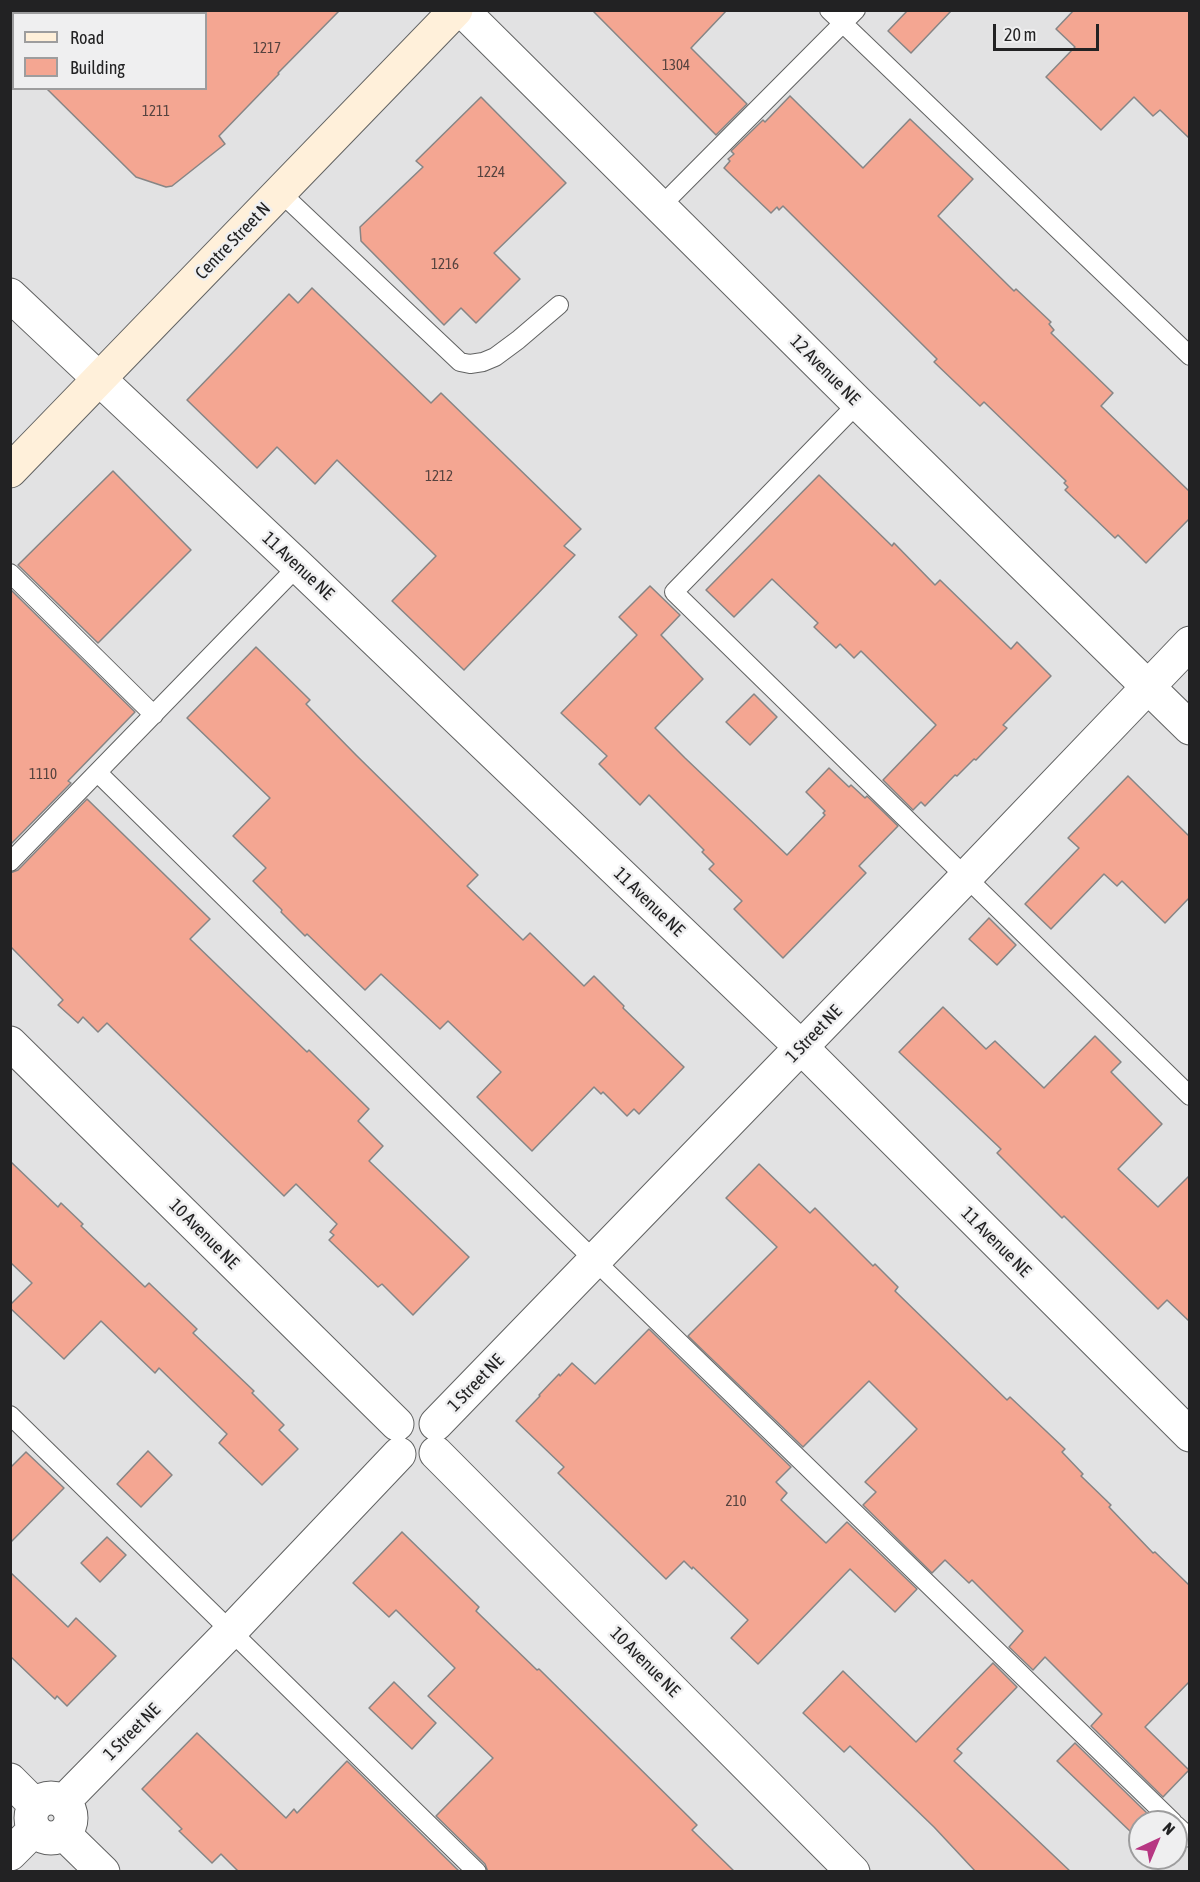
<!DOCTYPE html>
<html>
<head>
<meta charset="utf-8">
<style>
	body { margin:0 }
	#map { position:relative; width:1200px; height:1882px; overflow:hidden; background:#e2e2e3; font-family:"Asap Condensed",sans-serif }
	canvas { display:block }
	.frame { position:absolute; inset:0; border:12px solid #222223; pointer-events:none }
	.legend { position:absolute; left:12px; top:12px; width:195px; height:78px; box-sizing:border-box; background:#efeff0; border:2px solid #9d9d9e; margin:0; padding:8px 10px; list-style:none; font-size:18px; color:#222223 }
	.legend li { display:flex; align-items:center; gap:12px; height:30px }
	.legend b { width:30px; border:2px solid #9d9d9e }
	.north { position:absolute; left:1128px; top:1810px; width:60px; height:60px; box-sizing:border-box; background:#efeff0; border:2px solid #9d9d9e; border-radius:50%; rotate:44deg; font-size:16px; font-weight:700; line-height:24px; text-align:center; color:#222223 }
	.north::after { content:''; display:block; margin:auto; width:21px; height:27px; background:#b73783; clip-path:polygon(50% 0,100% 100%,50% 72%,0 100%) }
	.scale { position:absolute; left:993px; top:24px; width:106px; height:27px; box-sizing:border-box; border:3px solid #222223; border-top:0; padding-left:8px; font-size:18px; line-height:21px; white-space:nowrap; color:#222223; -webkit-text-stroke:4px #efeff0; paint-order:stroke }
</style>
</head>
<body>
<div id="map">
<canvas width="1200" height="1882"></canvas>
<div class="frame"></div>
<ul class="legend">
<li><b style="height:8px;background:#fff0da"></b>Road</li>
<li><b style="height:16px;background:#f4a692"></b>Building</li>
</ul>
<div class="north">N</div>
<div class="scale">20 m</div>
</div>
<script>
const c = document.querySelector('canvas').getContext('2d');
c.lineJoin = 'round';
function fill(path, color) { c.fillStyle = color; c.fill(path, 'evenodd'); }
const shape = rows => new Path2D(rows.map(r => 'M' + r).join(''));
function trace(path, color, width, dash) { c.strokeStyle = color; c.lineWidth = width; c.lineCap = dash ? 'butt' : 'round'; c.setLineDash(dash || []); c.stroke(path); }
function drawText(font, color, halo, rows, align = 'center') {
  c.font = font + ' "Asap Condensed",sans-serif'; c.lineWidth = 5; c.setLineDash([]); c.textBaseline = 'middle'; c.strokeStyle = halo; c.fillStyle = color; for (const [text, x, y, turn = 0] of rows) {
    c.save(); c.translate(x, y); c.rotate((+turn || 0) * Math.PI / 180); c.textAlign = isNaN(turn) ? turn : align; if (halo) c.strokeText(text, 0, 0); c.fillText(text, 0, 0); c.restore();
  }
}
const building = shape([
	[206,10,340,10,278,73,279,74,219,136,225,144,172,186,166,187,136,177,46,88,206,88,206,10],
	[592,10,727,10,691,48,747,104,716,135,592,10],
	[908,10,952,10,911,53,888,31,908,10],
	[1074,10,1190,10,1190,139,1160,110,1153,116,1134,97,1101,130,1046,77,1075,47,1056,29,1074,10],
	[790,96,863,168,910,119,973,179,938,216,1014,291,1016,289,1051,322,1049,324,1054,330,1051,333,1113,393,1101,406,1190,492,1190,518,1146,563,1118,535,1115,538,1065,490,1068,487,1064,483,1066,481,984,402,980,406,934,362,937,359,783,206,779,210,777,207,771,213,724,168,730,161,728,159,734,154,731,151,763,120,765,122,790,96],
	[481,97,566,183,494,253,520,279,476,323,461,308,444,325,361,241,360,227,423,167,416,161,481,97],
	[312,288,431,403,441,393,581,529,564,546,575,555,464,670,392,601,436,556,337,460,315,484,277,447,257,468,187,400,289,294,298,303,312,288],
	[113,471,191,550,98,643,18,565,113,471],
	[819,475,892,546,894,543,935,585,940,580,1011,649,1017,642,1051,676,1003,725,1007,728,976,760,974,759,957,776,955,775,925,806,921,802,913,810,883,780,936,725,931,720,861,651,854,658,840,644,836,648,814,627,818,623,772,579,734,617,706,590,819,475],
	[650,586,680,615,661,635,703,679,655,728,685,758,787,855,825,815,823,813,825,811,806,792,829,768,849,787,851,785,865,798,867,796,898,826,859,866,866,873,783,958,734,909,742,901,709,869,714,864,702,852,704,850,649,795,640,805,599,764,607,756,561,713,637,635,619,617,650,586],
	[10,589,135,712,68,781,71,783,10,845,10,589],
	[256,647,310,700,306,704,356,755,478,875,467,886,523,940,530,933,584,986,594,976,624,1006,623,1008,684,1067,639,1114,634,1109,627,1116,603,1092,601,1094,594,1087,532,1151,477,1097,501,1072,448,1021,440,1029,381,974,365,990,307,934,305,936,281,912,282,910,253,881,266,868,233,836,270,798,187,718,256,647],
	[754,694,777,717,750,745,726,722,754,694],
	[1128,776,1190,837,1190,897,1165,923,1122,881,1117,886,1104,874,1051,929,1025,904,1079,848,1068,838,1128,776],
	[87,799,210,919,190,939,307,1052,309,1050,369,1109,358,1121,383,1146,369,1161,469,1257,413,1315,382,1284,378,1287,329,1240,334,1235,330,1232,337,1224,296,1184,284,1196,107,1023,98,1032,83,1017,78,1023,58,1005,63,1000,10,946,10,873,18,870,87,799],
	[989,918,1016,945,997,965,969,939,989,918],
	[943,1007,986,1049,995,1041,1044,1088,1095,1036,1121,1062,1111,1072,1162,1124,1118,1169,1158,1207,1190,1175,1190,1322,1167,1300,1158,1309,1064,1216,1062,1218,997,1153,1001,1149,899,1052,943,1007],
	[10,1161,58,1207,61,1203,83,1224,81,1226,145,1287,149,1283,197,1329,193,1333,254,1391,252,1393,284,1425,279,1430,298,1449,262,1485,219,1443,227,1434,159,1368,155,1373,101,1321,64,1359,10,1308,10,1305,32,1283,10,1262,10,1161],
	[759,1164,810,1213,815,1208,873,1266,875,1264,898,1287,895,1291,934,1329,1007,1400,1010,1397,1065,1449,1062,1452,1083,1474,1081,1476,1111,1505,1109,1507,1153,1553,1155,1552,1190,1586,1190,1681,1145,1727,1189,1770,1163,1797,1091,1726,1102,1714,1045,1657,1033,1670,1009,1647,1023,1631,972,1580,969,1583,945,1560,932,1573,863,1505,876,1492,865,1482,917,1429,869,1381,803,1447,688,1336,777,1247,726,1198,759,1164],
	[649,1329,791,1467,776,1482,787,1493,781,1500,826,1543,847,1522,917,1589,895,1612,850,1569,758,1664,731,1638,748,1620,693,1567,692,1569,684,1561,666,1579,558,1473,564,1467,516,1421,540,1396,539,1395,559,1374,560,1376,572,1363,595,1384,649,1329],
	[148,1451,172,1475,141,1507,117,1484,148,1451],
	[26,1452,64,1488,10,1543,10,1468,26,1452],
	[402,1532,479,1607,476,1611,537,1670,539,1669,697,1825,692,1830,735,1872,488,1872,485,1864,436,1816,493,1758,428,1696,455,1668,396,1610,389,1617,353,1583,402,1532],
	[107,1537,126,1555,100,1582,81,1563,107,1537],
	[10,1572,68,1627,76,1618,116,1656,67,1706,57,1696,55,1699,10,1656,10,1572],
	[993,1663,1017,1687,957,1749,962,1753,954,1761,1071,1872,976,1872,934,1827,850,1746,844,1752,803,1713,843,1671,916,1742,993,1663],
	[394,1682,436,1723,412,1749,369,1708,394,1682],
	[197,1733,286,1818,294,1809,297,1813,347,1761,460,1872,239,1872,221,1854,212,1863,179,1831,182,1829,142,1789,197,1733],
	[1075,1743,1151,1817,1146,1822,1140,1822,1140,1828,1134,1835,1057,1761,1075,1743]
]);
fill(building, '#f4a692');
trace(building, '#868585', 1.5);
const service = shape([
	[829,10,1190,356],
	[66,14,69,10],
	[10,71,14,68],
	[280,192,460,362,470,364,483,362,495,357,518,340,559,305],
	[660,207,856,10],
	[858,403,674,592,1190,1096],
	[10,573,154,715],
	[98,773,550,1217,1173,1822],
	[10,862,298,566],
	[10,1415,477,1872],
	[1176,1825,1190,1838]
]);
const minor = shape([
	[10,295,298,566,801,1047,1190,1435],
	[10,1043,397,1424],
	[436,1424,966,877,1190,643],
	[436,1453,853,1872],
	[10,1780,35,1805],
	'31 1818a20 20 0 1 1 40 0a20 20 0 1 1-40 0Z',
	[63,1802,232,1630,399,1454],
	[64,1834,103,1872],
	[10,1854,34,1830]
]);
const tertiary = shape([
	[462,10,858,403,1190,728]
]);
const secondary = shape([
	[10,471,456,10]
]);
trace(service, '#616262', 20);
trace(minor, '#616262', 35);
trace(tertiary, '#616262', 35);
trace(secondary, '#616262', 35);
trace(service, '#fff', 18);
trace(minor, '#fff', 33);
trace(tertiary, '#fff', 33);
trace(secondary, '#fff0da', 33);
drawText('15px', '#56433f', null, [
	["1217",267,48],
	["1304",676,65],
	["1211",156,111],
	["1224",491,172],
	["1216",445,264],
	["1212",439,476],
	["1110",43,774],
	["210",736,1501]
]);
drawText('18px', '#222223', '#efeff0', [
	["Centre Street N",233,241,-46],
	["12 Avenue NE",825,370,45],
	["11 Avenue NE",298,566,43],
	["11 Avenue NE",649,902,44],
	["1 Street NE",814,1034,-46],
	["10 Avenue NE",204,1234,45],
	["11 Avenue NE",996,1242,45],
	["1 Street NE",476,1383,-46],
	["10 Avenue NE",645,1662,45],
	["1 Street NE",132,1732,-45]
]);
</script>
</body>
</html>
